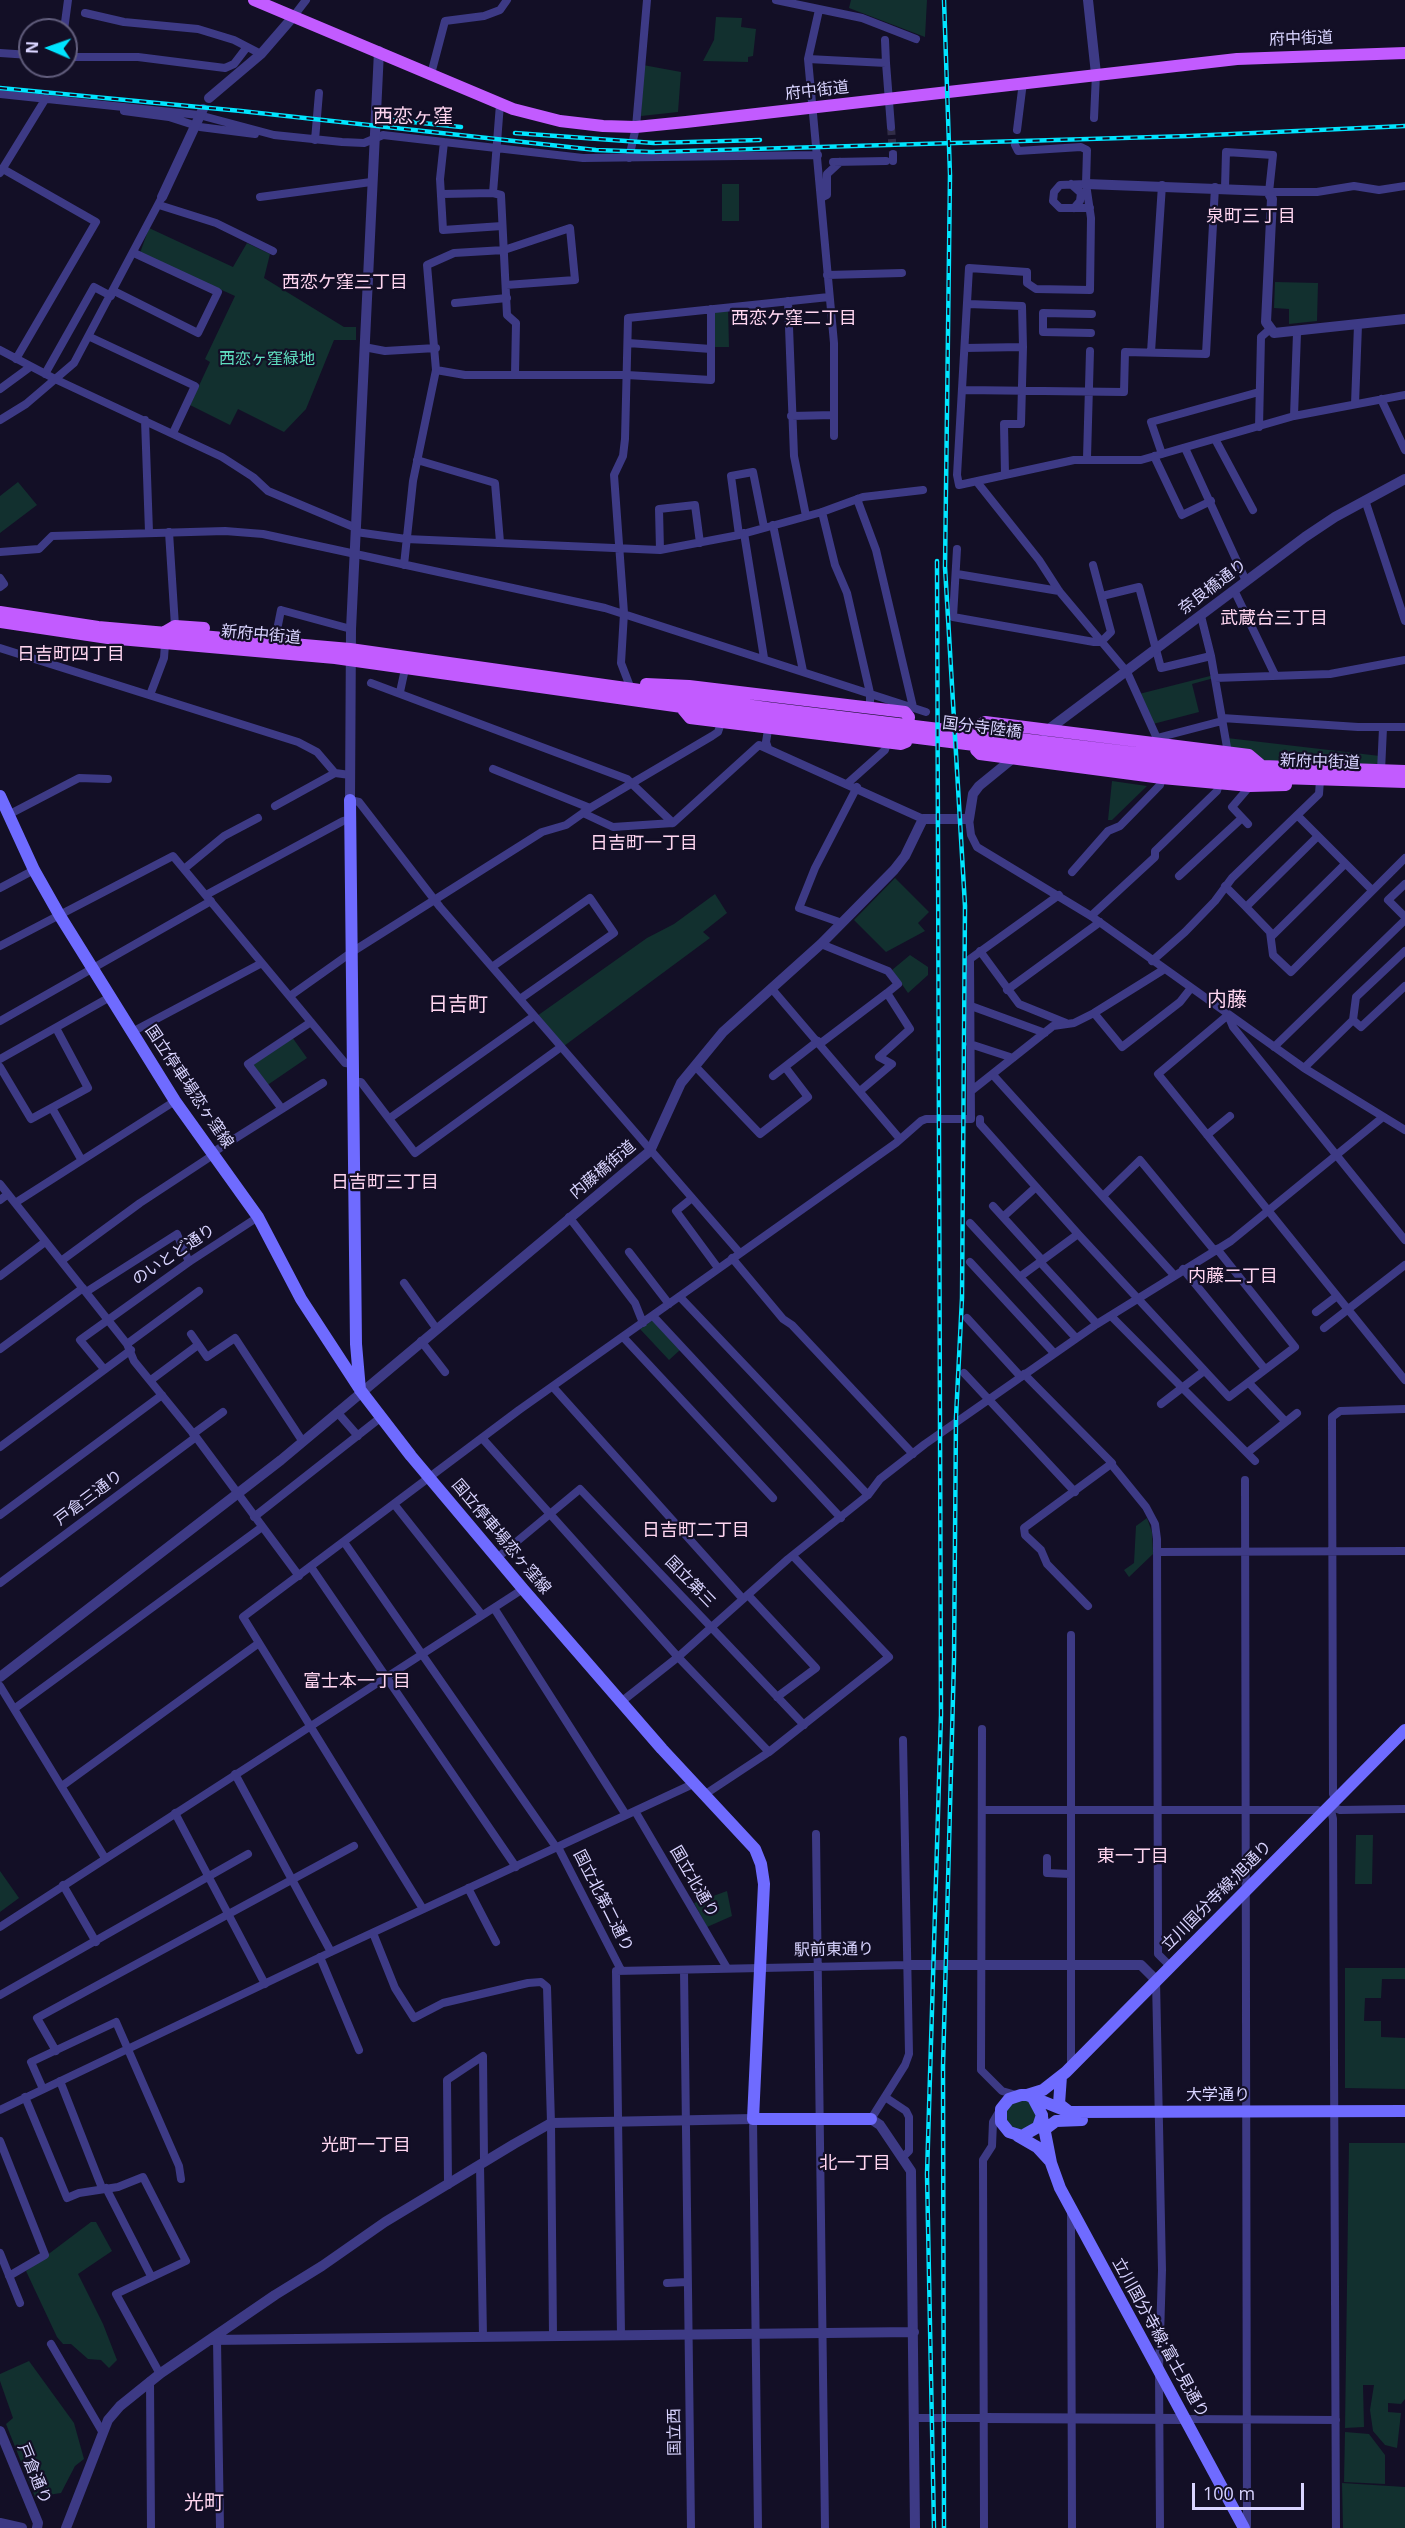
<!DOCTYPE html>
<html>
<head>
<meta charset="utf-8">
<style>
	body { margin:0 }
	#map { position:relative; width:1405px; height:2528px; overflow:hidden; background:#130f26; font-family:"Open Sans",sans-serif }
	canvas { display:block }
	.north { position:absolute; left:18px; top:18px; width:60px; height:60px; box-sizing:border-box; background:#130f26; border:2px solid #625e7d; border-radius:50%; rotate:272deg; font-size:16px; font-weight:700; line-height:24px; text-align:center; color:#d9d4ff }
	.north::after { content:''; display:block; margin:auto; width:21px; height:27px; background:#00e5ff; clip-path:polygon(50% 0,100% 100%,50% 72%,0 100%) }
	.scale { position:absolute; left:1192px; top:2483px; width:112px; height:27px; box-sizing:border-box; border:3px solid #d9d4ff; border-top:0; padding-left:8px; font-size:18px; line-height:21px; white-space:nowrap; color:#d9d4ff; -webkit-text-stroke:4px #130f26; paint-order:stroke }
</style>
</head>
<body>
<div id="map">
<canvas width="1405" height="2528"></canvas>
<div class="north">N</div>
<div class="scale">100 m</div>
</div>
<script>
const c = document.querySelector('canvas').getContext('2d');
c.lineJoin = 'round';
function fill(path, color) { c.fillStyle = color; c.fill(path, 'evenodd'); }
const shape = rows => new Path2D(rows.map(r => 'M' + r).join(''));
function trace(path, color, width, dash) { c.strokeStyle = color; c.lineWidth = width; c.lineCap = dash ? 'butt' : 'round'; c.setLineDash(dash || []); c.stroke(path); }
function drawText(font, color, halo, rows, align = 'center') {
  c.font = font + ' "Open Sans","Noto Sans JP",sans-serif'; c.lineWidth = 4.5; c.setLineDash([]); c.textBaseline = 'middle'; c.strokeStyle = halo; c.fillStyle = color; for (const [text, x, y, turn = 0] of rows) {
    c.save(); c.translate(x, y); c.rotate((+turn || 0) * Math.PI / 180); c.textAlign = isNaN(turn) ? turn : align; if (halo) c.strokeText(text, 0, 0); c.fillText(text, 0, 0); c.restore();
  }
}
fill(shape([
	[851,0,927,0,925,37,849,8],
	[716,17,742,18,741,27,756,29,753,56,748,57,748,62,703,61,714,40],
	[643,65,681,72,678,112,641,116],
	[722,184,739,184,739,221,722,221],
	[149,228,233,267,247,243,270,254,264,278,344,327,356,327,356,340,334,340,306,409,284,432,238,409,230,425,190,405,210,362,205,359,235,296,140,253],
	[1275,282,1318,283,1317,321,1289,324,1289,309,1274,308],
	[728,307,729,347,711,347,712,314],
	[18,482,37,505,0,533,0,496],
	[1214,675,1214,678,1192,684,1199,712,1153,724,1139,694],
	[1227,738,1380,756,1380,768,1247,760,1230,754],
	[1112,781,1147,786,1112,820,1108,820],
	[895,878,929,912,918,923,925,931,886,952,854,920],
	[715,894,727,913,703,932,710,938,564,1046,537,1016,647,938,674,924],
	[910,955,928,967,928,975,908,993,892,970],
	[292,1037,307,1058,266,1086,251,1064],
	[653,1320,680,1350,669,1360,640,1329],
	[1147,1518,1152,1532,1153,1554,1129,1577,1124,1570,1134,1563,1136,1526],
	[1356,1835,1373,1835,1372,1884,1355,1884],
	[0,1871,19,1898,0,1912],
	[727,1891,732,1916,707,1927,694,1903],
	[1345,1968,1405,1968,1405,1979,1382,1979,1381,1998,1365,1998,1364,2021,1381,2021,1381,2037,1405,2038,1405,2089,1345,2088],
	[1025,2100,1034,2105,1037,2120,1026,2131,1007,2126,1005,2111,1007,2106],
	[1349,2143,1405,2143,1405,2399,1401,2404,1388,2403,1388,2412,1401,2413,1397,2448,1385,2445,1373,2431,1370,2410,1374,2385,1363,2385,1364,2427,1345,2428],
	[91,2222,96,2222,112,2251,78,2274,103,2324,117,2360,109,2368,101,2360,88,2359,71,2344,63,2344,57,2337,26,2271],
	[29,2361,74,2423,84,2459,75,2466,61,2493,35,2497,6,2424,13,2418,0,2381,0,2374],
	[1345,2432,1369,2434,1385,2455,1385,2484,1344,2482],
	[1342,2483,1405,2487,1405,2528,1343,2528]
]), '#12302f');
trace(shape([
	[891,127,893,154]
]), '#312d47', 8, [8, 4]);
trace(shape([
	[776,0,862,18,916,39],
	[819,10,808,59,834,343,834,436],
	[85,13,124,22,198,29,234,40,261,54],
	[293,17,306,0],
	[64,30,68,0],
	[885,40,886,63],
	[0,53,30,55],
	[66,57,138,57,225,68,234,64,247,47],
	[808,59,886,63,891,127],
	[431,74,445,21,484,16,500,10,507,0],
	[0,94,199,115,274,135,342,142,364,143,383,135,583,158,818,155],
	[124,111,169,117,200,127,255,134],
	[1094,118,1096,74],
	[1017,130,1023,82],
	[315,140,319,93],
	[444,142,440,179,443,230,502,226],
	[1015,145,1018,151,1081,147,1087,150,1086,184,1091,218,1090,290,1036,289,1027,283,1027,272,969,268,957,475,959,485,1074,460,1141,460,1294,416,1405,395],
	[629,158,636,127,647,0],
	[893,161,893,154],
	[833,162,886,161],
	[3,169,96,222,16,359],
	[0,173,46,98],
	[1071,184,1081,193,1080,201,1074,208],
	[1086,184,1060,185,1054,192,1053,201,1060,208,1090,208],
	[1225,188,1226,152,1273,155,1269,192,1317,192,1354,186,1379,190,1405,186],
	[493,193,500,104],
	[442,194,493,193,501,195,507,315,516,323,515,374],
	[260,197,371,182],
	[821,198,827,195,827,174,840,162],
	[159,205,216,223,273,251],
	[827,275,902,273],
	[114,291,198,333,218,292,134,253],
	[788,301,794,456,806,516],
	[455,303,507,298],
	[1091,333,1043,332,1043,313,1092,314],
	[90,337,195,386,173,433],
	[628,343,711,349],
	[364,347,385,351,436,348],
	[965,348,1023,347,1022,306,968,304],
	[0,350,57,380,222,457,253,477,268,491,356,528],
	[1151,352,1162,185],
	[436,370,465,375,627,375,711,380,711,309],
	[45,374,94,287,111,296],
	[0,389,30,367],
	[963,390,1124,392,1125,352,1206,354,1215,187],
	[1381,399,1405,450],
	[1355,404,1358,325],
	[791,416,834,415],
	[1294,416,1297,333],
	[0,420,26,404,74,363,162,197],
	[145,420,149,532],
	[1259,427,1261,337,1269,330],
	[1215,439,1253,510],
	[1185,448,1246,581],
	[1162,454,1151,422,1259,392],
	[1154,456,1182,515,1211,501],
	[1087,458,1090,351],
	[417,460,495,483,500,542],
	[1005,474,1004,424,1021,424,1023,347],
	[977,482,1039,560,1059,591,1127,672,1160,745],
	[857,499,876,550,913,707],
	[1365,500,1405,621],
	[822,512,835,565,847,593,870,693,870,709],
	[773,525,803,671],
	[169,532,175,626],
	[356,532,406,539,660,550,739,535,822,512,863,497,923,490],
	[744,533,764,658],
	[739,535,731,476,753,472,764,527],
	[957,549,953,617,1094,642,1101,642,1111,632,1093,565],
	[660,550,659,509,695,505,700,543],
	[0,552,39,549,52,536,225,531,263,534,605,608,926,712],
	[404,565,413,481,436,370,427,265,454,253,504,250,570,228,575,280,506,285],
	[957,574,1059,591],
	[0,578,4,584,0,587],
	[1234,590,1275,675],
	[1102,596,1139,587,1161,668,1211,656],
	[1201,616,1211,656,1228,753],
	[276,635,281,610,351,629],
	[0,648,298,742,317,752,335,773,350,775],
	[1215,678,1330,674,1405,660],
	[371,683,627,779,673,823],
	[631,689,621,663,624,613,614,475,623,456,625,439,628,318,829,297],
	[400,692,405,669],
	[150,695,164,658,165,644],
	[1222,718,1358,727,1405,727],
	[1157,738,1222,721],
	[768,748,766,742,768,730],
	[493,769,590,808],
	[1381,771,1383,728],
	[848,783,885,750,887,743],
	[350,800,359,802,440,907,739,1252],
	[275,806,335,773],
	[583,813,613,827,673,823,759,745,923,819],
	[8,815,79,778,108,779],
	[1297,815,1372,890],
	[969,819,971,835,977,847,1091,916,1304,1068,1405,1130],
	[1248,824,1232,807,1250,786],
	[184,869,224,836,258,818],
	[1072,872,1108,831,1120,826,1160,785,1162,778],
	[1179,876,1242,818],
	[1405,884,1388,900,1405,917],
	[1225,886,1246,907,1317,837],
	[0,888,34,870],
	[206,895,343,821,350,819],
	[1246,907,1270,932,1273,955,1291,972,1405,858],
	[1091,916,1155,857,1155,851,1217,791,1219,784],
	[842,923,799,908,815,868,857,787],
	[1271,937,1345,864],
	[821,944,888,971,898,984,887,993,910,1029,879,1057,892,1064,860,1091],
	[0,946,173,856,345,1063,353,1064],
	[980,951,1019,1004,1066,1023],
	[1152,961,1185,932,1215,901,1232,878,1319,794,1320,780],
	[492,967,590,898,614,933,520,999],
	[772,989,900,1139],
	[1007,990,1100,922],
	[290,996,352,952,542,832,566,825,590,808,712,736,718,732,721,723],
	[971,1006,1045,1033],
	[1094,1013,1122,1047,1180,1002,1191,988],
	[1228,1015,1158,1074,1405,1380],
	[1228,1015,1233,1027,1405,1240],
	[1353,1020,1361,1027,1405,986],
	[0,1021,211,901],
	[132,1032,260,964],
	[821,1043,887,993],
	[970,1044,1013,1058],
	[1274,1047,1405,920],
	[0,1059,110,997],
	[695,1066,760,1134,808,1097,785,1067],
	[0,1067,31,1119,88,1088,56,1028],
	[1304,1068,1353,1020,1356,997,1405,951],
	[993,1075,1174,1275],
	[773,1076,818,1041],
	[353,1082,361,1082,415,1153,561,1047],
	[971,1091,1053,1026,1074,1023,1094,1013,1163,970],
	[52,1108,81,1159],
	[282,1109,248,1064,311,1022],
	[390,1118,534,1016],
	[980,1119,980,1124,1078,1234],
	[1207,1135,1230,1116],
	[212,1153,323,1083],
	[0,1184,127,1344,134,1361,196,1437,299,1576],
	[1036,1187,1003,1217,1042,1260],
	[1103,1196,1140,1160,1214,1250],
	[692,1198,676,1211,718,1268],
	[0,1200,8,1194],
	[15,1203,175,1101],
	[993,1206,1003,1217],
	[569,1217,635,1303,643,1323],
	[970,1223,1076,1338],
	[629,1252,669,1304],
	[732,1258,783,1319,792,1325,913,1454],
	[61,1261,140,1203,213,1155],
	[970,1262,1054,1353],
	[1040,1262,1097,1324],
	[1183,1269,1265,1369],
	[0,1276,45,1242],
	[1021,1276,1078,1234,1229,1397,1295,1347,1217,1249],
	[404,1283,436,1328],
	[86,1292,177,1234,189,1262],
	[680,1297,868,1495],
	[1316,1312,1337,1296],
	[653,1316,841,1518],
	[1111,1316,1255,1461],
	[967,1318,1021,1377],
	[1324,1328,1405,1265],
	[191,1334,207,1357,235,1338,303,1442],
	[624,1338,773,1498],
	[421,1341,445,1372],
	[127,1344,199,1291],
	[0,1349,83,1288],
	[104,1369,80,1340,189,1262,258,1217],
	[964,1373,1075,1492],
	[1024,1374,1112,1463],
	[151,1380,198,1345],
	[1249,1383,1285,1421],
	[553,1387,743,1599],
	[1161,1404,1204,1371],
	[337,1412,358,1436],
	[193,1434,223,1412],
	[482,1438,678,1657,769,1752],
	[0,1447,131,1350],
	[1248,1452,1297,1413],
	[1245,1480,1247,2528],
	[394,1504,482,1615],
	[0,1515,162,1395],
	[254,1517,380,1418],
	[344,1542,556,1847],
	[1157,1552,1405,1551],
	[497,1558,580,1489,804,1725],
	[311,1567,516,1867],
	[0,1583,196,1437],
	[748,1595,816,1668,777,1697],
	[1088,1606,1047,1564,1041,1550,1025,1535,1024,1528,1111,1464,1146,1507,1155,1524,1157,1539,1158,1954,1170,1966],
	[494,1608,626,1815],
	[1071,1635,1071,2066],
	[0,1686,105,1858],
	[621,1702,678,1657,788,1559,868,1495,880,1479,925,1444,1097,1324,1231,1241,1383,1117],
	[14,1709,262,1527],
	[982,1729,981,2070,1002,2091,1016,2095],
	[235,1774,331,1952],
	[62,1786,259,1643],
	[704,1795,769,1752,889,1657,793,1556],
	[1336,1801,1333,1794,1332,1417,1340,1411,1405,1409],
	[1330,1806,1333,1819,1336,2528],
	[1330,1806,1340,1810,1405,1809],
	[983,1810,1318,1810,1325,1812],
	[635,1811,727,1968],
	[175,1813,265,1984],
	[816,1834,825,2528],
	[558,1847,621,1970],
	[1047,1858,1047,1873,1070,1874],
	[63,1885,96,1942],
	[468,1888,496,1942],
	[423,1909,243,1617,519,1410,896,1143,921,1121,926,1119,971,1119,970,959,1059,895],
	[0,1927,523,1589],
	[373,1933,395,1988,414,2018,443,2003,528,1983,541,1982,547,1987,551,2123,553,2336],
	[320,1957,359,2050],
	[684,1970,691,2528],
	[1156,1980,1162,2270,1159,2370,1160,2528],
	[0,1995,248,1854],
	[56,2051,37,2018,354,1846],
	[60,2081,102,2188],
	[43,2089,31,2062,116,2022,179,2166,181,2179],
	[25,2097,67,2198,79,2193,118,2187,143,2177,186,2261,116,2294,160,2374],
	[885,2097,906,2111,909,2117,909,2151,902,2158],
	[0,2110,331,1952,693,1784],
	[753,2119,758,2528],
	[871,2119,905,2065,909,2054,903,1740],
	[0,2141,45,2255,9,2276],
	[480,2165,483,2337],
	[448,2185,447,2080,483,2056,484,2162],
	[106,2188,151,2276],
	[1071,2210,1072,2528],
	[0,2253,20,2303],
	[667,2283,687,2282],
	[621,2335,616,1971,908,1965],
	[217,2340,220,2528],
	[51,2344,103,2433],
	[150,2381,151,2528],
	[915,2418,984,2418],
	[1185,2419,1336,2420],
	[984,2528,983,2160,992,2146,993,2122,1000,2110]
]), '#3d3a85', 8);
trace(shape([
	[1088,0,1096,74],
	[209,98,261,54,293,17],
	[1086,184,1268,191,1272,199,1266,322,1274,333,1405,319],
	[162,197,203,109],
	[1045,732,1305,537,1335,517,1405,479],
	[350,800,351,629,379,51],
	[0,1677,281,1460,650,1151,681,1083,723,1032,821,944,894,870,905,856,923,819,969,819,973,794,979,786,1017,755],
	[908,1965,1141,1965,1156,1980],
	[871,2119,880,2125,911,2171,915,2528],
	[209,2340,914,2332],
	[984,2418,1185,2419],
	[0,2431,38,2523,37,2528],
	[0,2523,22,2528],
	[66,2528,108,2420,120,2406,161,2373,275,2295,322,2266,385,2222,514,2144,551,2123,753,2119]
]), '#3d3a85', 10);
trace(shape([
	[0,796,34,870,60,916,175,1101,258,1217,301,1299,361,1391,411,1456,523,1589,662,1749,755,1849,761,1864,764,1884,753,2119,871,2119],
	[350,800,356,1344,360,1390],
	[1061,2076,1059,2104,1068,2111],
	[1027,2095,1043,2090,1066,2072,1405,1730],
	[1033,2098,1042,2115,1038,2127,1022,2136,1009,2132,1001,2122,1001,2109,1009,2099,1021,2095,1027,2095,1069,2112,1405,2111],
	[1042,2117,1051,2163,1060,2188,1244,2528],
	[1044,2130,1056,2121,1082,2120],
	[1018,2136,1037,2147,1049,2160]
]), '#6f6bff', 12);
trace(shape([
	[254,0,513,109,560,121,603,126,636,127,686,122,1237,59,1405,53],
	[0,612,98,627,350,649,767,708,1168,757,1262,766,1405,771],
	[0,622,108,638,335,658,781,721,1160,768,1280,778,1405,782],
	[163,633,175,626,204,628],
	[646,684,689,686,905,712,909,717,906,742,901,744,690,718,680,706],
	[1262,766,1249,755,985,722,979,725,976,750,980,754,1162,778,1250,786,1286,785]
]), '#c25bff', 12);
const rail = shape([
	[944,0,950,175,945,567,965,906,962,1298,956,1417,954,1660,943,2066,944,2528],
	[0,88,241,111,596,150,652,152,1189,136,1405,126],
	[393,120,461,127],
	[515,133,654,143,760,140],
	[934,2528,927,2174,941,1715,937,561]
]);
trace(rail, '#00e5ff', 4.5);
trace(rail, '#130f26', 2, [7]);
drawText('16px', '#d9d4ff', '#130f26', [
	["府中街道",1301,39,-2],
	["府中街道",817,91,-6],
	["奈良橋通り",1213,587,-37],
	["新府中街道",261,635,5],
	["国分寺陸橋",982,728,7],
	["新府中街道",1320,762,2],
	["国立停車場恋ヶ窪線",189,1087,56],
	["内藤橋街道",603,1170,-40],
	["のいとど通り",174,1255,-34],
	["戸倉三通り",89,1498,-37],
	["国立停車場恋ヶ窪線",501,1537,50],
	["国立第三",690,1582,46],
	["国立北通り",694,1882,60],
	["立川国分寺線;旭通り",1217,1896,-45],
	["国立北第二通り",603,1901,63],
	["駅前東通り",834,1950,-1],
	["大学通り",1218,2095],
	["立川国分寺線;富士見通り",1160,2338,61],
	["国立西",675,2432,-91],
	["戸倉通り",34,2474,68]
]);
drawText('16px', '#5fe0c0', '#130f26', [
	["西恋ヶ窪緑地",267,359]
]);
drawText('18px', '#ffd6f0', '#130f26', [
	["泉町三丁目",1251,217],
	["西恋ケ窪三丁目",345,283],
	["西恋ケ窪二丁目",794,319],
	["武蔵台三丁目",1274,619],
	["日吉町四丁目",71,655],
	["日吉町一丁目",644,844],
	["日吉町三丁目",385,1183],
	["内藤二丁目",1233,1277],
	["日吉町二丁目",696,1531],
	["富士本一丁目",357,1682],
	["東一丁目",1133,1857],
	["光町一丁目",366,2146],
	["北一丁目",855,2164]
]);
drawText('20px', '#ffd6f0', '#130f26', [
	["西恋ヶ窪",413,117],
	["内藤",1227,1000],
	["日吉町",458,1005],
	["光町",204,2503]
]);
</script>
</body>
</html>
